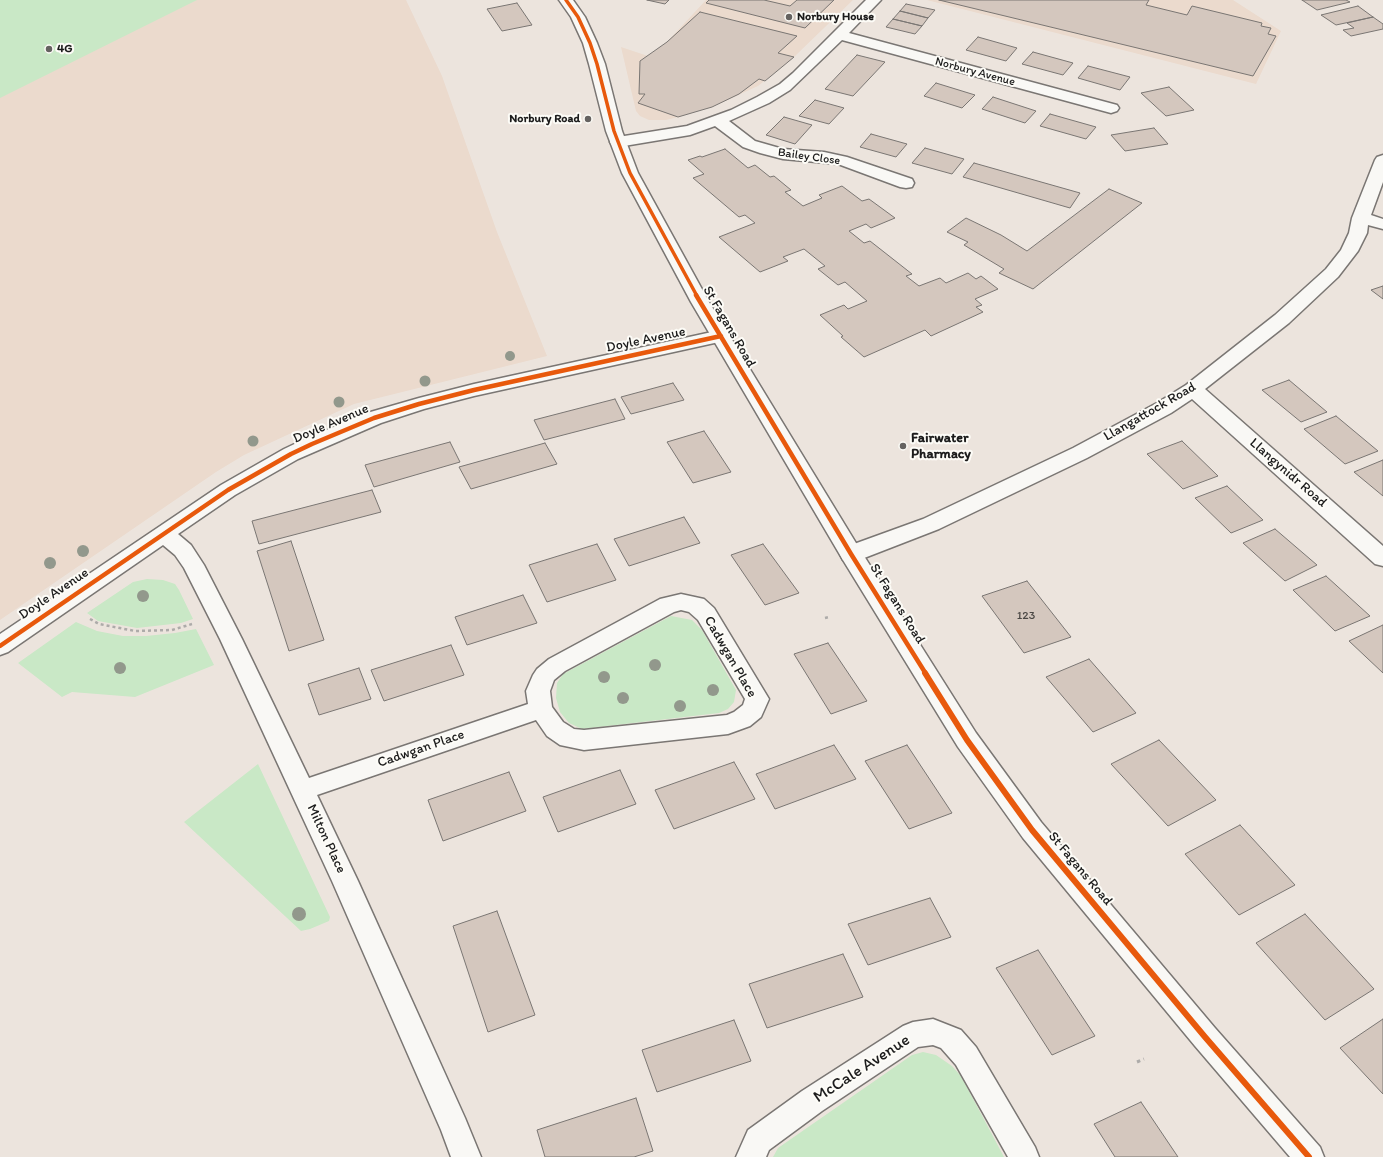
<!DOCTYPE html>
<html>
<head>
<meta charset="utf-8">
<style>
	body { margin:0 }
	canvas { display:block; background:#ece4dd }
</style>
</head>
<body>
<canvas width="1383" height="1157"></canvas>
<script>
const c = document.querySelector('canvas').getContext('2d');
c.lineJoin = 'round';
function fill(path, color) { c.fillStyle = color; c.fill(path, 'evenodd'); }
const shape = rows => new Path2D(rows.map(r => 'M' + r).join(''));
function trace(path, color, width, dash) { c.strokeStyle = color; c.lineWidth = width; c.lineCap = dash ? 'butt' : 'round'; c.setLineDash(dash || []); c.stroke(path); }
function drawText(font, color, halo, rows, align = 'center') {
  c.font = font + ' Itim,sans-serif'; c.lineWidth = 4; c.setLineDash([]); c.textBaseline = 'middle'; c.strokeStyle = halo; c.fillStyle = color; for (const [text, x, y, turn = 0] of rows) {
    c.save(); c.translate(x, y); c.rotate((+turn || 0) * Math.PI / 180); c.textAlign = isNaN(turn) ? turn : align; if (halo) c.strokeText(text, 0, 0); c.fillText(text, 0, 0); c.restore();
  }
}
fill(shape([
	[0,0,406,0,442,76,497,232,547,356,354,404,244,455,216,472,0,620],
	[706,0,853,0,794,57,758,86,712,107,678,117,666,120,649,120,640,116,636,111,621,47,648,56,667,42],
	[927,0,1233,0,1281,31,1256,84]
]), '#ebdacd');
fill(shape([
	[0,0,197,0,0,98],
	[147,579,163,580,175,584,179,590,193,619,181,623,137,628,98,621,87,613,133,582],
	[671,616,692,620,702,630,736,690,734,702,728,709,719,713,582,729,569,723,560,712,556,698,557,683,563,674],
	[76,622,97,631,123,636,146,636,175,633,196,629,214,665,135,697,72,692,62,697,18,663],
	[258,764,330,917,329,921,310,929,301,931,184,822],
	[923,1052,936,1055,952,1066,961,1076,1004,1157,773,1157,778,1148,912,1055]
]), '#c9e8c6');
const building = shape([
	[647,0,669,0,665,4,647,0],
	[709,0,764,0,790,6,797,0,834,0,805,28,706,3,709,0],
	[939,0,1149,0,1146,5,1187,15,1192,6,1262,23,1261,26,1271,28,1268,34,1276,36,1253,76,939,0],
	[1302,0,1346,0,1350,2,1317,10,1302,0],
	[517,3,532,25,502,31,487,9,517,3],
	[906,4,935,10,928,18,900,11,906,4],
	[1358,6,1373,17,1336,25,1321,15,1358,6],
	[900,11,928,18,922,26,893,19,900,11],
	[700,12,797,36,778,53,794,57,765,81,759,79,739,94,712,107,678,117,638,103,645,94,639,94,640,61,667,42,700,12],
	[1373,17,1383,24,1383,29,1351,36,1343,30,1354,28,1347,23,1373,17],
	[893,19,922,26,915,34,886,27,893,19],
	[978,37,1017,48,1006,61,966,50,978,37],
	[1033,52,1073,63,1063,75,1022,64,1033,52],
	[857,55,885,62,853,96,825,89,857,55],
	[1088,66,1130,77,1120,90,1078,78,1088,66],
	[936,83,975,95,962,108,924,96,936,83],
	[1169,87,1194,110,1166,116,1141,93,1169,87],
	[993,97,1036,111,1025,123,982,109,993,97],
	[815,100,844,108,829,124,799,116,815,100],
	[1050,114,1096,127,1086,139,1040,126,1050,114],
	[784,117,812,125,795,144,766,135,784,117],
	[1154,128,1168,144,1125,151,1111,135,1154,128],
	[871,134,907,144,896,157,860,147,871,134],
	[925,148,964,159,952,174,912,163,925,148],
	[725,149,748,168,755,165,770,177,774,176,791,190,785,192,803,206,822,198,819,195,842,186,862,201,869,199,895,218,871,228,866,224,849,231,864,243,870,241,912,274,906,276,919,286,940,278,946,283,968,273,976,279,981,276,998,289,975,299,982,305,976,307,983,312,931,336,925,330,864,357,841,337,843,336,820,315,844,305,848,309,867,301,845,282,838,285,818,269,825,266,804,249,783,257,788,261,760,272,719,237,755,223,745,215,739,217,693,178,704,174,688,160,700,156,702,157,725,149],
	[974,163,1080,193,1070,208,963,177,974,163],
	[1109,189,1142,203,1033,289,999,273,1004,269,964,245,968,242,947,232,966,218,1001,235,1027,251,1109,189],
	[1383,286,1383,299,1371,290,1383,286],
	[1289,380,1327,412,1301,422,1262,390,1289,380],
	[673,383,684,400,631,414,621,397,673,383],
	[615,399,625,419,544,440,534,420,615,399],
	[1336,416,1378,451,1345,464,1304,429,1336,416],
	[704,431,731,472,693,483,667,442,704,431],
	[1182,441,1218,476,1183,489,1147,454,1182,441],
	[450,442,460,462,374,487,365,465,450,442],
	[545,443,557,464,471,489,459,467,545,443],
	[1383,460,1383,496,1354,472,1383,460],
	[1227,486,1263,520,1231,533,1195,498,1227,486],
	[372,490,381,512,259,544,252,521,372,490],
	[684,517,700,543,629,566,614,539,684,517],
	[1275,529,1317,565,1285,581,1243,543,1275,529],
	[291,541,324,640,289,651,257,551,291,541],
	[597,544,616,580,547,602,529,565,597,544],
	[763,544,799,593,765,605,731,555,763,544],
	[1326,576,1370,616,1335,631,1293,590,1326,576],
	[1027,581,1071,637,1024,653,982,596,1027,581],
	[523,595,537,623,467,645,455,617,523,595],
	[1383,625,1383,673,1349,641,1383,625],
	[828,643,867,701,831,714,794,654,828,643],
	[451,645,464,675,384,701,371,670,451,645],
	[1089,659,1136,713,1093,732,1046,677,1089,659],
	[359,668,371,699,319,715,308,684,359,668],
	[1159,740,1216,800,1168,826,1111,764,1159,740],
	[834,745,856,779,775,809,756,774,834,745],
	[907,745,952,813,909,829,865,761,907,745],
	[734,762,755,799,674,829,655,790,734,762],
	[620,770,636,804,558,832,543,797,620,770],
	[509,772,526,811,443,841,428,800,509,772],
	[1240,825,1295,885,1239,915,1185,854,1240,825],
	[930,898,951,937,868,965,848,924,930,898],
	[497,911,535,1015,488,1032,453,926,497,911],
	[1305,914,1374,989,1325,1020,1256,943,1305,914],
	[1038,950,1095,1036,1052,1055,996,968,1038,950],
	[843,954,863,997,767,1028,749,984,843,954],
	[1383,1019,1383,1094,1340,1048,1383,1019],
	[734,1020,751,1061,657,1092,642,1050,734,1020],
	[636,1098,653,1151,634,1157,545,1157,537,1130,636,1098],
	[1141,1102,1178,1157,1115,1157,1094,1124,1141,1102]
]);
fill(building, '#d4c7be');
trace(building, '#7a7673', 1);
const street = shape([
	[866,0,881,0,849,33,1117,105,1119,108,1117,111,1111,113,842,40,790,90,769,103,729,121,755,141,783,149,824,152,847,157,912,179,914,183,912,187,906,188,900,187,838,164,783,159,760,153,743,147,715,126,690,135,618,147,612,145,610,142,612,139,618,137,687,126,731,110,757,97,780,84,793,73,866,0],
	[1383,155,1383,182,1371,215,1383,219,1383,229,1368,225,1367,233,1358,251,1338,277,1289,323,1205,389,1383,546,1383,566,1375,564,1192,399,1171,413,1087,458,939,529,859,560,851,562,843,560,840,554,843,548,923,519,1073,448,1157,403,1186,385,1275,315,1326,269,1341,250,1349,233,1352,218,1375,160,1377,157,1383,155],
	[721,330,728,332,730,336,728,340,474,396,424,409,381,423,298,459,235,495,178,534,191,545,204,565,242,639,309,778,528,704,526,691,533,675,537,669,549,659,660,599,681,594,704,599,714,608,769,699,761,717,750,726,728,734,584,750,560,745,547,736,536,720,317,795,358,881,465,1118,481,1157,451,1157,441,1130,332,881,220,639,184,568,175,555,163,545,8,652,0,655,0,634,221,485,284,449,305,439,367,413,419,398,474,384,721,330],
	[681,610,689,612,698,620,745,699,743,705,734,712,727,715,584,730,574,729,563,722,552,707,550,691,554,680,565,671,674,612,681,610],
	[933,1019,961,1030,976,1047,1035,1147,1039,1157,1008,1157,956,1065,941,1048,933,1045,918,1047,822,1111,769,1150,766,1157,736,1157,748,1130,802,1091,903,1026,913,1022,933,1019]
]);
const secondary = shape([
	[559,0,573,0,585,17,597,43,605,64,622,131,638,173,709,302,859,548,976,733,1041,822,1215,1028,1320,1147,1324,1157,1290,1157,1195,1046,1023,838,958,747,843,560,691,302,622,173,606,131,589,64,583,43,571,17,559,0]
]);
trace(street, '#7a7673', 3);
trace(secondary, '#7a7673', 3);
trace(shape([
	[825,618,829,617],
	[90,619,99,624,135,631,172,630,192,624]
]), '#adaba9', 2.5, [3, 3]);
trace(shape([
	[1137,1062,1144,1059]
]), '#adaba9', 3, [3.5, 3.5]);
fill(street, '#f9f8f5');
fill(secondary, '#f9f8f5');
trace(shape([
	[566,0,578,17,590,43,597,64,614,131,630,173,697,296]
]), '#e8590c', 3.5);
trace(shape([
	[696,295,851,554,926,674],
	[0,646,228,490,291,454,312,444,374,418,419,404,474,390,721,336]
]), '#e8590c', 4.5);
trace(shape([
	[925,673,967,740,1032,830,1205,1037,1309,1157]
]), '#e8590c', 6);
c.fillStyle = '#92988c';
for (const [x, y, r] of [
	[510,356,5],
	[425,381,5.5],
	[339,402,5.5],
	[253,441,5.5],
	[83,551,6],
	[50,563,6],
	[143,596,6],
	[655,665,6],
	[120,668,6],
	[604,677,6],
	[713,690,6],
	[623,698,6],
	[680,706,6],
	[299,914,7]
]) { c.beginPath(); c.arc(x, y, r, 0, 2 * Math.PI); c.fill(); }
for (const [x, y, r, color] of [
	[789,17,4,"#656260"],
	[49,49,4,"#656260"],
	[588,119,4,"#656260"],
	[903,446,4,"#656260"]
]) { const dot = new Path2D(); dot.arc(x, y, r, 0, 2 * Math.PI); c.fillStyle = color; c.fill(dot); trace(dot, '#fdfcf7', 1.5); }
drawText('bold 12px', '#1c1c1c', '#fdfcf7', [
	["Norbury House",797,17],
	["4G",57,49],
	["Norbury Road",580,119,"right"]
], 'left');
drawText('12px', '#1c1c1c', '#fdfcf7', [
	["Norbury Avenue",975,72,15],
	["Bailey Close",809,157,8]
]);
drawText('12px', '#4a4744', null, [
	["123",1026,616]
]);
drawText('14px', '#1c1c1c', '#fdfcf7', [
	["St Fagans Road",729,327,60],
	["Doyle Avenue",646,340,-12],
	["Llangattock Road",1150,412,-30],
	["Doyle Avenue",331,424,-23],
	["Llangynidr Road",1288,473,41],
	["Doyle Avenue",54,594,-34],
	["St Fagans Road",897,604,58],
	["Cadwgan Place",730,657,60],
	["Cadwgan Place",421,749,-19],
	["Milton Place",326,839,65],
	["St Fagans Road",1080,869,50]
]);
drawText('bold 14px', '#1c1c1c', '#fdfcf7', [
	["Fairwater",911,438],
	["Pharmacy",911,454]
], 'left');
drawText('17px', '#1c1c1c', '#fdfcf7', [
	["McCale Avenue",862,1069,-33]
]);
</script>
</body>
</html>
